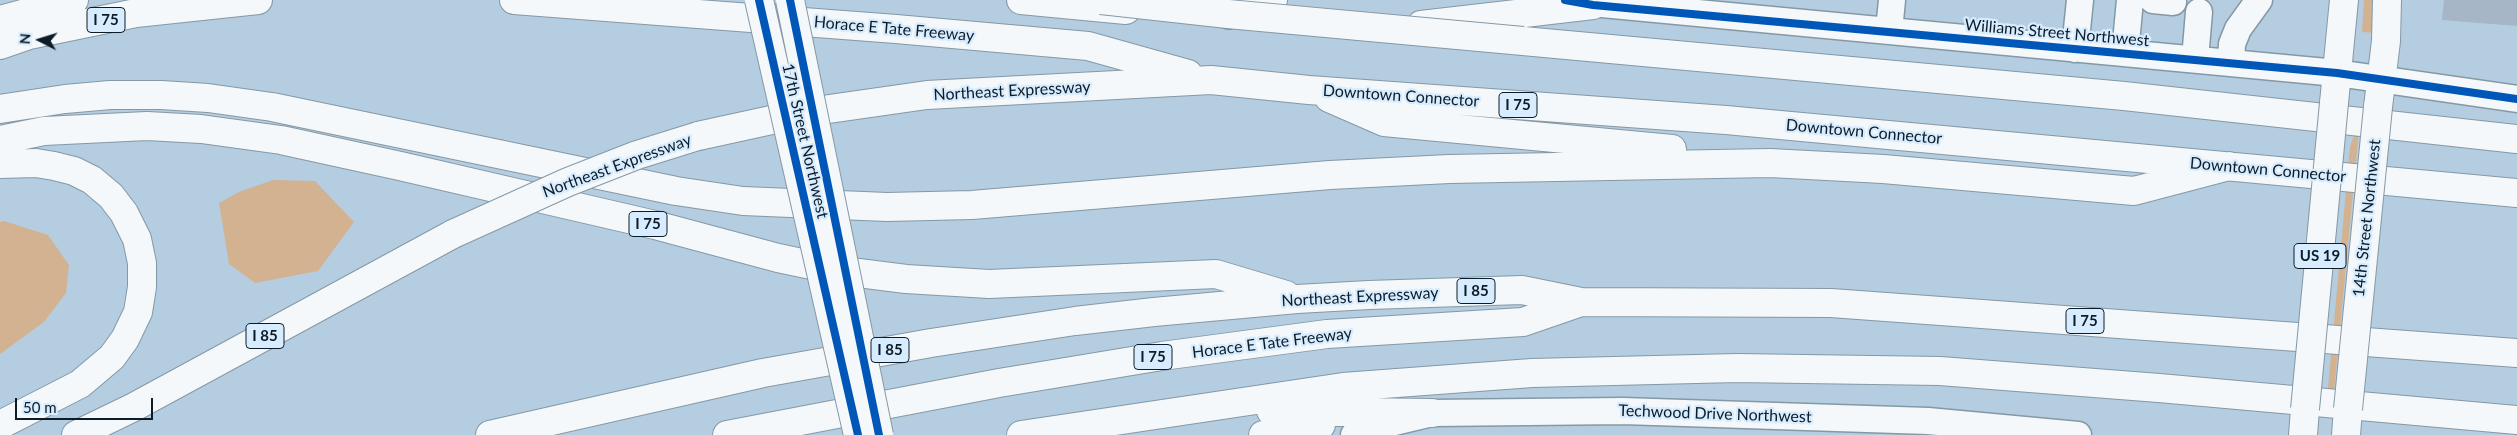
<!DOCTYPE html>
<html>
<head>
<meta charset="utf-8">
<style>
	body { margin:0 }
	#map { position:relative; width:2517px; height:435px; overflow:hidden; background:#b4cde0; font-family:Lato,sans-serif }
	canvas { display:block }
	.north { position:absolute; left:15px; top:15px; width:50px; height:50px; -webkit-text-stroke:4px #d7ecfe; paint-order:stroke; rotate:275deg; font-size:14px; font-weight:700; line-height:20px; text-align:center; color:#0c1c29 }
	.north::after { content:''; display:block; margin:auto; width:18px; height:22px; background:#0c1c29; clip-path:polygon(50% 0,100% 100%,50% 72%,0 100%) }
	.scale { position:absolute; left:15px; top:398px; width:138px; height:22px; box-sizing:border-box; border:2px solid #0c1c29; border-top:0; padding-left:6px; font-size:15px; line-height:18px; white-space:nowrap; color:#0c1c29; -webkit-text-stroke:4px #d7ecfe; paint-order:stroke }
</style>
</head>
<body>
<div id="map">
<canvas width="2517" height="435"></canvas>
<div class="north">N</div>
<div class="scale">50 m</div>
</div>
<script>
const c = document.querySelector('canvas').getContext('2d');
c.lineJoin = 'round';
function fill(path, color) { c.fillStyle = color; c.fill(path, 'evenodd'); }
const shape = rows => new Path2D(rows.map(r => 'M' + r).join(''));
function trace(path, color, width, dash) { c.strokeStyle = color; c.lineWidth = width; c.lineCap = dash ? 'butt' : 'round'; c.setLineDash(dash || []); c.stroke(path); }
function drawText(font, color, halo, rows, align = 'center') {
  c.font = font + ' Lato,sans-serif'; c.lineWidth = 4.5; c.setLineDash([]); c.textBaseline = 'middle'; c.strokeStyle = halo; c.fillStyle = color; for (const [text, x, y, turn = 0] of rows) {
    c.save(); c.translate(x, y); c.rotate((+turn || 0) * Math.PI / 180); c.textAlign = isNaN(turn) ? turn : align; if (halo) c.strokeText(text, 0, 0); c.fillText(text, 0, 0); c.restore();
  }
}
fill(shape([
	[2364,0,2378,0,2376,33,2362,32],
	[2356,129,2359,130,2334,391,2326,409,2350,147],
	[273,180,315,181,354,222,318,271,255,283,229,264,219,203,239,192],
	[4,221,48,235,69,265,66,293,44,322,0,354,0,222]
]), '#d2b291');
fill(shape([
	[2444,0,2517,0,2517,26,2442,20]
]), '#a6b6c6');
const minor = shape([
	[2153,0,2173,2],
	[1570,1,2337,73,2517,99],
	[1889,31,1892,0],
	[2075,49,2080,0],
	[2125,53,2130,0],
	[2195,59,2199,12],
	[2231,62,2232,44,2238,29,2259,0],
	[1354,435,1382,425,1432,413,1623,411,1928,421,2078,435]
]);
const major = shape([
	[2334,103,2344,0],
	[2378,107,2386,41,2387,0],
	[2303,435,2305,409],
	[2346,435,2348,409]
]);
const highway = shape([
	[514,0,896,29,1088,46,1188,74],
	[1021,0,1126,10],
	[1229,15,1273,0],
	[0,20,74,0],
	[1421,25,1593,5],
	[1523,41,2124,96,2517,139],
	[0,45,29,35,136,13,258,0],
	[1329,98,1384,122,1672,149],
	[0,109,65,99,110,95,161,95,208,98,272,107,676,191,743,201,887,207,972,205,1330,175,1449,169,1770,163,1883,169,2134,191,2229,166],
	[698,136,808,112,927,95,1211,80,1309,90,1726,120,2517,193],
	[0,140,44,131,147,126,201,129,281,140,400,166,655,225,778,258,835,270,906,279,989,284,1216,274,1286,295],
	[0,164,36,163,54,166,74,171,92,180,111,196,124,213,137,239,142,263,142,287,138,312,125,339,112,357,80,384,0,425],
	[1271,411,1432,413],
	[76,435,134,407,453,234],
	[490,435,763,373,931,343,1075,321,1154,312,1297,299,1369,295,1522,290,1581,302,1831,303,2517,353],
	[727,435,999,383,1162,356,1327,334,1523,322,1581,302],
	[1021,435,1343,387,1532,373,1737,368,1940,371,2159,388,2517,420],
	[1263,435,1321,425]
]);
trace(minor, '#8598a6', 29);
trace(major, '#8598a6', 30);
trace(highway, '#8598a6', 30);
trace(minor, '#f4f8fa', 26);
trace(major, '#f4f8fa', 28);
trace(highway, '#f4f8fa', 28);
const majorBridge = shape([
	[759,0,858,435],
	[790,0,879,435],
	[2305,409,2334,103],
	[2348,409,2378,107]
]);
const highwayBridge = shape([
	[1101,0,1228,14,1523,41],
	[453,234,568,182,637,155,698,136]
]);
trace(majorBridge, '#8598a6', 30, []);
trace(highwayBridge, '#8598a6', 30, []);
trace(majorBridge, '#f4f8fa', 28);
trace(highwayBridge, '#f4f8fa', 28);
trace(shape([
	[759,0,858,435],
	[790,0,879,435],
	[1565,0,1593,5,2337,73,2517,99]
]), '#0057b8', 8);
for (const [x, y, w] of [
	[106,20,38],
	[1518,105,38],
	[648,224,38],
	[2320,256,52],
	[1476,291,38],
	[2085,321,38],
	[265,336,38],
	[890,350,38],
	[1153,357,38]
]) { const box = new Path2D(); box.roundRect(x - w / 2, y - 12.5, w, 25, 4); c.fillStyle = '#d7ecfe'; c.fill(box); trace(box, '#0c1c29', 1); }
drawText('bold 15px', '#0c1c29', null, [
	["I 75",106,20],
	["I 75",1518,105],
	["I 75",648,224],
	["US 19",2320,256],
	["I 85",1476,291],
	["I 75",2085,321],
	["I 85",265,336],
	["I 85",890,350],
	["I 75",1153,357]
]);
drawText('16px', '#0c1c29', '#d7ecfe', [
	["Horace E Tate Freeway",894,29,5],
	["Williams Street Northwest",2057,33,5],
	["Northeast Expressway",1012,91,-3],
	["Downtown Connector",1401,96,4],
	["Downtown Connector",1864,132,5],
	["17th Street Northwest",805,141,77],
	["Northeast Expressway",617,166,-20],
	["Downtown Connector",2268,170,5],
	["14th Street Northwest",2367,218,-84],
	["Northeast Expressway",1360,297,-3],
	["Horace E Tate Freeway",1272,343,-7],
	["Techwood Drive Northwest",1715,414,2]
]);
</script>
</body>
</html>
